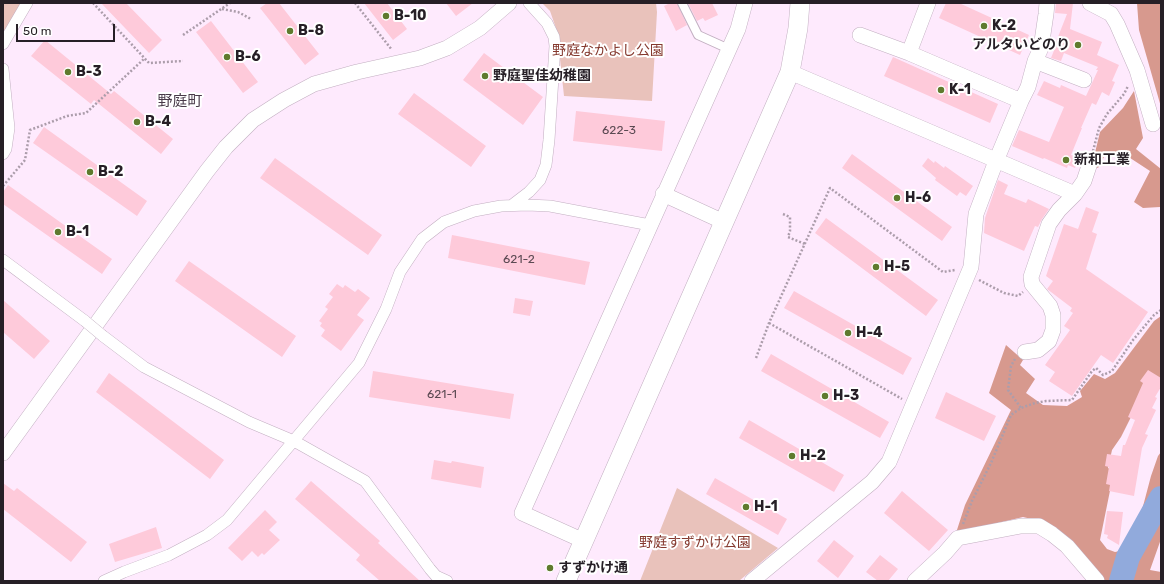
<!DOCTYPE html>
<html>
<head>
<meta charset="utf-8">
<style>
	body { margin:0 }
	#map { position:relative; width:1164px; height:584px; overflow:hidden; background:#feeafd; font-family:Rubik,sans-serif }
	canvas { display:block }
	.frame { position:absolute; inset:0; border:4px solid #261f26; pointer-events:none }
	.scale { position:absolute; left:16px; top:24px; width:99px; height:18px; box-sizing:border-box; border:2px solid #261f26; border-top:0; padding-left:5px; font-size:12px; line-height:14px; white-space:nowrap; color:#261f26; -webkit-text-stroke:3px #fff; paint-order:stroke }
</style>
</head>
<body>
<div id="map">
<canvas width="1164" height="584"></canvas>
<div class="frame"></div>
<div class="scale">50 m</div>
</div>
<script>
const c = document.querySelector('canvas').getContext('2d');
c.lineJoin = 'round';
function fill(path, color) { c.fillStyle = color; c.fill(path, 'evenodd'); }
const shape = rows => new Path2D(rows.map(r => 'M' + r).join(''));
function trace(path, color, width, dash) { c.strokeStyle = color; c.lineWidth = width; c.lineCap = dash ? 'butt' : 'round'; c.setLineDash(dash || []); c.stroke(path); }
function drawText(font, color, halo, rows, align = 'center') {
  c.font = font + ' Rubik,"Noto Sans JP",sans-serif'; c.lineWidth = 4; c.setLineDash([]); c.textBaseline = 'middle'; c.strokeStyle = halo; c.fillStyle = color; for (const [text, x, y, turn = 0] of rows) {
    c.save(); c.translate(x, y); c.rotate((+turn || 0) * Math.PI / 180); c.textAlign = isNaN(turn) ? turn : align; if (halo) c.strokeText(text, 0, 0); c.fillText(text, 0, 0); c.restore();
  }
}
fill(shape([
	[3,3,22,3,3,38],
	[542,3,656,3,657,12,652,101,564,96,557,31,550,11],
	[677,488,778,548,739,581,640,581]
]), '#e9c2bb');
fill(shape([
	[1137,3,1161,3,1161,107,1139,30],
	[1134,91,1143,138,1136,149,1161,169,1161,209,1160,207,1143,208,1134,202,1150,171,1124,154,1105,155,1098,168,1092,165,1100,132,1123,108],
	[1161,316,1161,389,1145,389,1121,437,1112,450,1108,468,1114,471,1100,540,1107,549,1115,552,1120,551,1142,510,1151,476,1158,456,1161,452,1161,539,1150,570,1161,572,1161,581,1105,581,1077,548,1040,521,1023,517,956,533,965,505,1011,410,989,393,1006,345,1023,360,1020,365,1035,379,1026,393,1043,405,1067,406,1082,397,1080,391,1094,374,1105,379,1115,373,1154,321]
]), '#d7998e');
trace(shape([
	[1121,581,1128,557,1161,498]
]), '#91aadc', 24);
fill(shape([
	[101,3,126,3,162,40,149,53],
	[267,3,279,3,319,54,305,65,260,8],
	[364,3,387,3,407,29,393,40],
	[446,3,473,3,456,16],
	[670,3,677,3,687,25,676,31,664,6],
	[688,3,712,3,718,15,705,21,703,18,697,21],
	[946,3,959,3,1029,35,1020,55,939,18],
	[1056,3,1073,3,1070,29,1102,42,1097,55,1119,65,1112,81,1115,82,1109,96,1102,92,1096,105,1092,103,1081,128,1082,128,1071,155,1079,158,1075,168,1068,165,1067,168,1044,158,1043,159,1012,146,1019,130,1049,142,1064,107,1037,95,1044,81,1060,88,1061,85,1086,96,1098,70,1096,70,1098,67,1064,53,1061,61,1051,58,1055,48,1054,47,1067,14,1055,13],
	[211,21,258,82,243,93,196,32],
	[45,40,111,94,114,91,173,139,161,154,94,100,91,104,31,56],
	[484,53,543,97,523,125,463,80],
	[893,57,998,104,990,123,884,76],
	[414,93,486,146,471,167,398,114],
	[576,111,665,121,662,151,573,141],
	[44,127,147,201,137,216,33,143],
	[852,154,952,227,942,241,842,168],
	[275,158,382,235,368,255,260,178],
	[928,158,934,163,935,161,944,168,945,166,973,186,966,196,960,192,957,196,935,180,936,178,922,166],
	[998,180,1008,185,1004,194,1026,203,1028,199,1049,209,1042,219,1038,227,1035,226,1024,251,984,233,985,218],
	[8,185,112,259,102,274,3,204,3,192],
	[1086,207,1099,212,1092,232,1097,234,1086,269,1148,312,1113,363,1101,355,1072,396,1049,381,1055,372,1045,365,1070,330,1064,326,1073,313,1070,311,1072,308,1047,289,1053,281,1046,276,1064,224,1078,229],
	[826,218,938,300,926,316,815,233],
	[452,235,590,262,585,285,448,258],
	[189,261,296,336,282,357,175,281],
	[337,284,343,288,345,285,355,292,358,289,370,298,357,315,364,320,341,351,321,336,325,330,320,326,322,323,319,321,328,309,325,307,333,297,329,294],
	[794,291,912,358,903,375,784,308],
	[515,298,533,301,530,316,513,313],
	[3,300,50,341,34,359,3,332],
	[771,354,889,422,880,438,761,371],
	[1148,370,1161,378,1161,387,1155,397,1157,398,1152,408,1156,410,1145,434,1148,435,1142,448,1134,496,1109,491,1110,485,1106,484,1109,467,1105,466,1107,454,1121,456,1123,445,1125,445,1135,420,1128,417,1143,383,1140,381],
	[373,371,514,394,510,419,369,397],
	[109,373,224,460,210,479,96,392],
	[946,392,996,416,984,441,935,418],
	[749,420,844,475,834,492,739,438],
	[434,460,451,463,452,461,484,467,481,488,431,479],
	[715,478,787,519,778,535,706,494],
	[311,481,380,541,378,543,420,581,380,581,356,560,360,555,295,499],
	[3,483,14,491,17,488,87,542,71,562,3,509],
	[902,491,948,530,929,551,884,513],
	[265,510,277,522,269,530,280,540,264,555,262,553,258,557,252,551,242,561,228,548],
	[1107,511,1123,512,1119,545,1107,538,1108,535,1104,534],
	[156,527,162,548,115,562,109,544],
	[834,540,854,556,838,578,817,561],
	[880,555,898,569,888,581,878,581,866,572]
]), '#fecada');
const service = shape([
	[682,3,698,35,729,49]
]);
const pedestrian = shape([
	[3,44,27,3],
	[3,69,9,128,6,149,3,154],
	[512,205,529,192,540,180,546,165,549,140,555,46,554,37,547,23,529,3],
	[3,260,85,321],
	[103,336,144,367,249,422,294,441,365,481,430,569,436,576,447,581],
	[104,581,124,572,169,555,207,535,227,520,359,363,386,309,400,272,422,239,444,222,474,211,501,206,527,205,550,206,650,225]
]);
const minor = shape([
	[1090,3,1111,14,1117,24,1137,70,1153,124],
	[860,35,909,53,1021,101],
	[909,53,928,3],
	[1035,61,1084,80],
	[790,72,1075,194],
	[663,194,724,222],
	[1025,352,1038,350,1049,341,1053,330,1053,315,1050,306,1032,284,1031,277,1049,224,1059,210,1075,194,1084,181,1090,163],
	[3,453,207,171,226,147,253,120,284,100,314,84,357,72,420,58,447,48,480,28,509,3],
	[584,541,522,513,738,29,745,3],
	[752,581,872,482,889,462,971,267,976,214,996,161,1021,101,1028,87,1035,61,1041,48,1046,14,1047,3],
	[915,581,945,553,958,538,1021,526,1039,526,1052,534,1067,546,1097,581]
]);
const tertiary = shape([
	[566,581,790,72,798,28,800,3]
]);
trace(service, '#c2afc1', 10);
trace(pedestrian, '#c2afc1', 12);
trace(minor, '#c2afc1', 16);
trace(tertiary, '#c2afc1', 20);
trace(shape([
	[93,3,149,63,183,61],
	[355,3,392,50],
	[222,9,238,12,251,19],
	[183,35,230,3],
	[1093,151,1099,128,1107,114,1124,94,1128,86],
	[3,186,25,160,30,130,67,116,86,113,145,58],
	[783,214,790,217,790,231,788,237,805,244],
	[979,280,1004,293,1018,296,1023,292],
	[769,323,902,399],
	[756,358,769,323,830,188,943,272,955,270],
	[1015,359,1011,366,1008,390,1021,408],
	[963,524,972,501,991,463,1011,415,1021,408,1035,403,1046,401,1072,400,1092,371,1096,368,1103,375,1112,371,1133,340,1154,315,1161,310]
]), '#ac9dab', 2.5, [2, 2]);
trace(service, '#fff', 8);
trace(pedestrian, '#fff', 11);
trace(minor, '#fff', 15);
trace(tertiary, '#fff', 19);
const pedestrianBridge = shape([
	[85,321,103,336]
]);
trace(pedestrianBridge, '#c2afc1', 12, []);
trace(pedestrianBridge, '#fff', 11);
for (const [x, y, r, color] of [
	[386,16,4,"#5f7a2d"],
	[984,26,4,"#5f7a2d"],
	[290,31,4,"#5f7a2d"],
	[1078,45,4,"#5f7a2d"],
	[227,57,4,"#5f7a2d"],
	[68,72,4,"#5f7a2d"],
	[485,76,4,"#5f7a2d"],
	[941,90,4,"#5f7a2d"],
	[137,122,4,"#5f7a2d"],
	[1066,160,4,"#5f7a2d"],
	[90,172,4,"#5f7a2d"],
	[897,198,4,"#5f7a2d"],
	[58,232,4,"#5f7a2d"],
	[876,267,4,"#5f7a2d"],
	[848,333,4,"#5f7a2d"],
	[825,396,4,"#5f7a2d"],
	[792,456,4,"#5f7a2d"],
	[746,507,4,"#5f7a2d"],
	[550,568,4,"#5f7a2d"]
]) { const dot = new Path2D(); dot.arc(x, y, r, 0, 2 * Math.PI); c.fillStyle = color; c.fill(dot); trace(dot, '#fff', 1.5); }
drawText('12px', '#5c4a53', null, [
	["622-3",619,131],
	["621-2",519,260],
	["621-1",442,395]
]);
drawText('bold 14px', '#261f26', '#fff', [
	["B-10",394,16],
	["K-2",992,26],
	["B-8",298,31],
	["アルタいどのり",1070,45,"right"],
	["B-6",235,57],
	["B-3",76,72],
	["野庭聖佳幼稚園",493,76],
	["K-1",949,90],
	["B-4",145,122],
	["新和工業",1074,160],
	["B-2",98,172],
	["H-6",905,198],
	["B-1",66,232],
	["H-5",884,267],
	["H-4",856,333],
	["H-3",833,396],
	["H-2",800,456],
	["H-1",754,507],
	["すずかけ通",558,568]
], 'left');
drawText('14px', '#85392e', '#fff', [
	["野庭なかよし公園",608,51],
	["野庭すずかけ公園",695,543]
]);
drawText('15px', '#493a49', '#fff', [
	["野庭町",180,102]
]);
</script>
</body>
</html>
